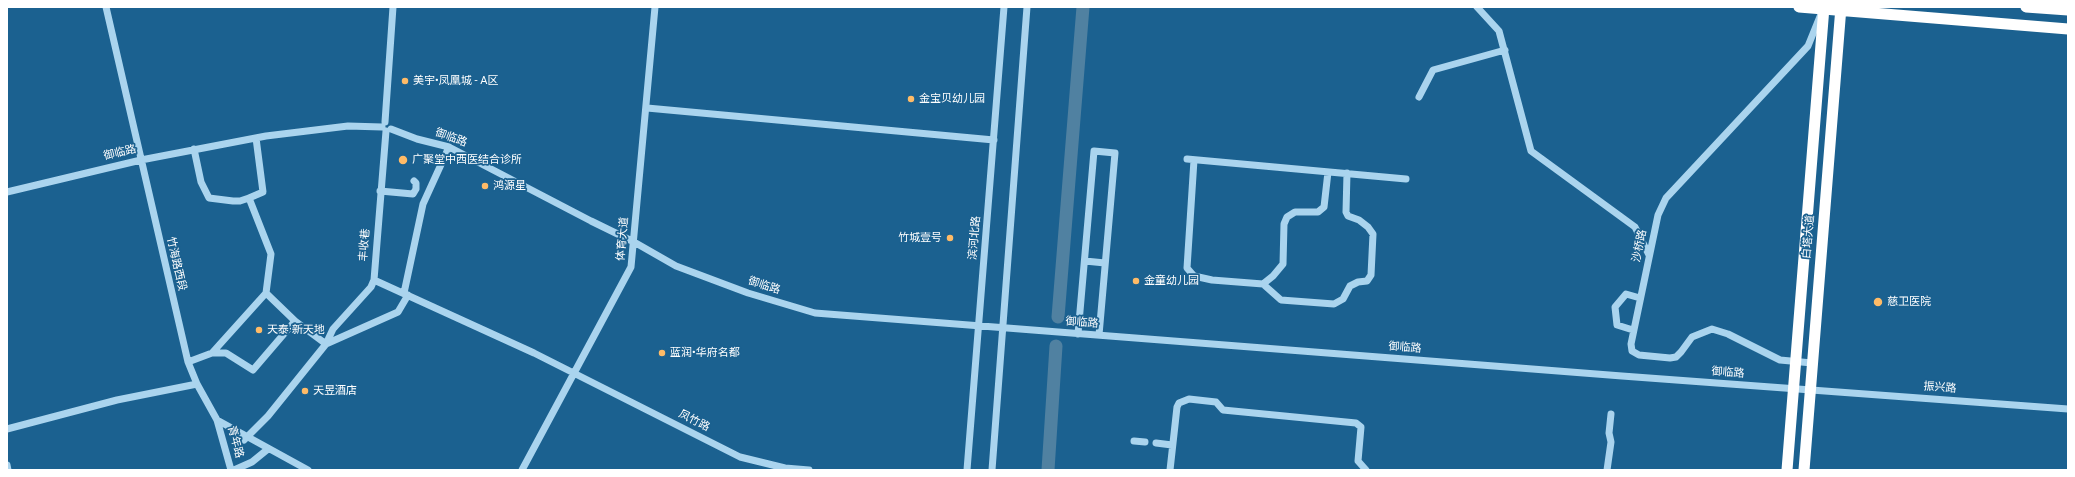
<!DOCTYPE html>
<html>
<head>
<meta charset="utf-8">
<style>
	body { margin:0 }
	#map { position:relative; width:2075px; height:477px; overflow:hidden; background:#1b6190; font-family:Roboto,sans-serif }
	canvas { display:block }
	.frame { position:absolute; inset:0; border:8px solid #fff; pointer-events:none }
</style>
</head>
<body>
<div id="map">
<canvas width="2075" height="477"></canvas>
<div class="frame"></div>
</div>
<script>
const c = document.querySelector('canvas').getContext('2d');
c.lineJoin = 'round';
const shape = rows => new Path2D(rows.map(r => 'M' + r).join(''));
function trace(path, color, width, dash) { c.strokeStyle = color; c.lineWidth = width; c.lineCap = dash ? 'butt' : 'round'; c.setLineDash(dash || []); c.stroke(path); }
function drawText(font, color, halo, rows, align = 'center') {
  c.font = font + ' Roboto,"Noto Sans SC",sans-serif'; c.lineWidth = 3.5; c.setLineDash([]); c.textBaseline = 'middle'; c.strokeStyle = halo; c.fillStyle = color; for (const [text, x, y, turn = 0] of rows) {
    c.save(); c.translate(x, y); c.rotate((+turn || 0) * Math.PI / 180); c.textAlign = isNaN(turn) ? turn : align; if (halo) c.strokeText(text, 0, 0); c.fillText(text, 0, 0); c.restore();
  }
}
trace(shape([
	[1058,317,1083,7],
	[1048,470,1056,346]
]), '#5081a1', 13);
trace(shape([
	[106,7,188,362,197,384,217,420,231,470],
	[1477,7,1499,31,1531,151,1635,227,1649,255],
	[1419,97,1433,70,1505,50],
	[647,108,994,140],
	[385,122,393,7],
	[391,129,417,139,449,147,591,221,634,242,676,266,748,293,815,313,1622,376,2068,409],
	[194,149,201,182,209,198,233,201,240,201,249,198],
	[1187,159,1406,179],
	[1194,160,1187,268,1194,276,1212,280,1263,284,1281,300,1334,304,1343,299,1350,286,1358,282,1367,281,1371,275,1373,234,1368,227,1359,220,1348,216,1346,212,1347,173],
	[380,191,413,194,416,189,416,183,414,181],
	[7,192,141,160,266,136,348,126,382,127],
	[1085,261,1105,263],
	[374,280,534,353,740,457,785,468,809,470],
	[1263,284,1273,276,1283,264,1284,224,1287,217,1295,212,1318,212,1324,207,1328,172],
	[266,293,295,321,326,344,398,312,408,295],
	[404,293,423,204,449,147],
	[1633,330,1617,325,1615,307,1626,294,1640,298],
	[1078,334,1094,151,1115,153,1099,335],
	[212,353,226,353,253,370,295,321],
	[188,362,212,353,266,293,271,254,249,198,263,192,256,138],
	[1812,363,1780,360,1728,334,1712,329,1692,337,1681,352,1676,357,1670,358,1639,355,1632,351,1631,344,1658,215,1666,198,1808,46,1821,14],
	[217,420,308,470],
	[7,429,117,400,197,384],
	[244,440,268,416,326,344,333,329,371,287,374,280,386,131],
	[1134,441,1145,442],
	[1156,443,1172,445],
	[7,465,8,470],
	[234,470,252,462,268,449],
	[522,470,631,267,655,7],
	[967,470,1004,7],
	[992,470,1027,7],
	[1170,470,1177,407,1179,403,1189,399,1216,402,1223,410,1356,423,1361,427,1358,461,1366,470],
	[1607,470,1611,442,1609,433,1611,414]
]), '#aad4ee', 7);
trace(shape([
	[1799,7,2068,29],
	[2026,7,2068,10],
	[1787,470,1824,7],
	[1804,470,1841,7]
]), '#fff', 11);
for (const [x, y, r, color] of [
	[405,81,4,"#ffbb67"],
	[911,99,4,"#ffbb67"],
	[403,160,5,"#ffbb67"],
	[485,186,4,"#ffbb67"],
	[950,238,4,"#ffbb67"],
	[1136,281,4,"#ffbb67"],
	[1878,302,5,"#ffbb67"],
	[259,330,4,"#ffbb67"],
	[662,353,4,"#ffbb67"],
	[305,391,4,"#ffbb67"]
]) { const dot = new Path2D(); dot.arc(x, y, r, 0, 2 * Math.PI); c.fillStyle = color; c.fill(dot); trace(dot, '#1b6190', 1.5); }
drawText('11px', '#fff', '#1b6190', [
	["美宇•凤凰城 - A区",413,81],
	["金宝贝幼儿园",919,99],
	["广聚堂中西医结合诊所",412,160],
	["鸿源星",493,186],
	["竹城壹号",942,238,"right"],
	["金童幼儿园",1144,281],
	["慈卫医院",1887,302],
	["天泰·新天地",267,330],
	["蓝润•华府名都",670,353],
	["天昱酒店",313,391]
], 'left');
drawText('11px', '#fff', '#1b6190', [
	["御临路",451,138,20],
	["御临路",120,153,-13],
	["白塔大道",1809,237,-85],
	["滨河北路",975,238,-85],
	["体育大道",623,239,-85],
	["丰收巷",365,245,-86],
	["沙桥路",1640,246,-78],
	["竹海路西段",176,264,77],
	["御临路",764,286,18],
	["御临路",1082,323,4],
	["御临路",1405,348,4],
	["御临路",1728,373,4],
	["振兴路",1940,388,4],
	["凤竹路",694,421,27],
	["青年路",235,442,75]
]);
</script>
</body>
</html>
